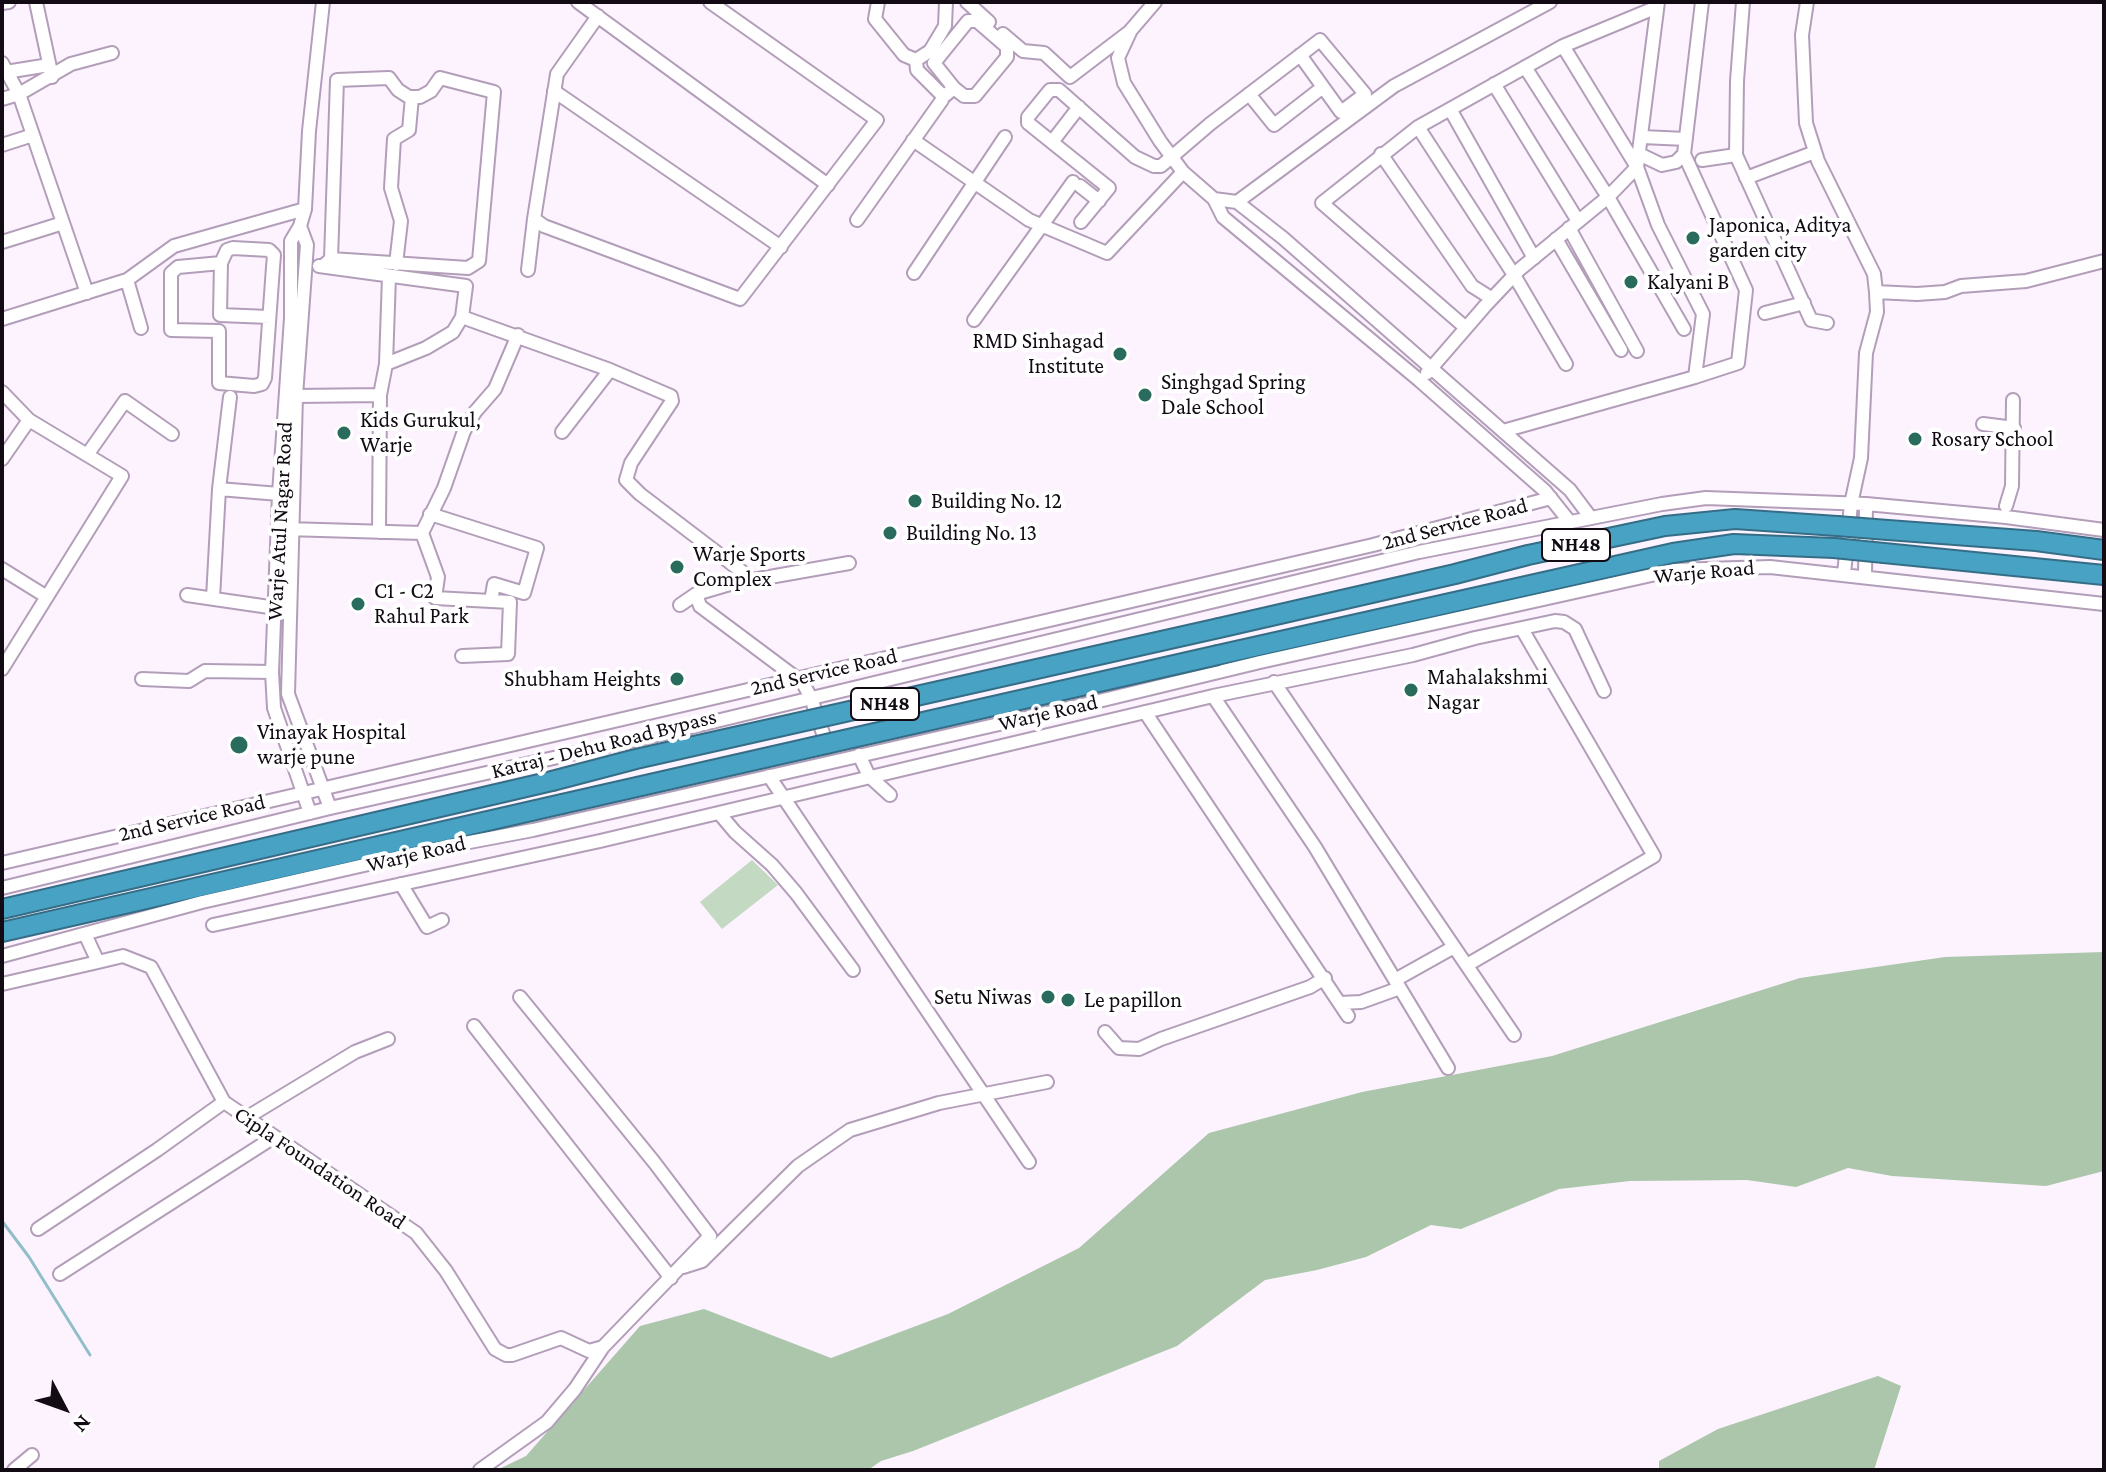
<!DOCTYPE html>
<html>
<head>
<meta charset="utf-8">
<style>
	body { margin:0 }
	#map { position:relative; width:2106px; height:1472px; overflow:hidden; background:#fcf3fe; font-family:"Crimson Pro",serif }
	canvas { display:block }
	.frame { position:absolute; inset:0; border:4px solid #120b14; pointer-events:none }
	.north { position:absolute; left:24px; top:1368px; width:80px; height:80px; -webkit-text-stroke:6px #fff; paint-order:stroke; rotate:131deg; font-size:22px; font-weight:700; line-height:32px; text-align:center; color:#120b14 }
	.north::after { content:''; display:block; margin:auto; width:28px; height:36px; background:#120b14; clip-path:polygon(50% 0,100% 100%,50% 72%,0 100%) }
</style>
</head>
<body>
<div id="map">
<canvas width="2106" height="1472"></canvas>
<div class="frame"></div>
<div class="north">N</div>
</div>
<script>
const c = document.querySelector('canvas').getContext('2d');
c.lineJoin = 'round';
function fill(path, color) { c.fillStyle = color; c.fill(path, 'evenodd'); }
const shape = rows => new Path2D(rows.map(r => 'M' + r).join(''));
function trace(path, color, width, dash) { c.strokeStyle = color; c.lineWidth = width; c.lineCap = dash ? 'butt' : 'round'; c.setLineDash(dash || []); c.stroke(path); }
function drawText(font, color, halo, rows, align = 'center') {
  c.font = font + ' "Crimson Pro",serif'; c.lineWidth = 8; c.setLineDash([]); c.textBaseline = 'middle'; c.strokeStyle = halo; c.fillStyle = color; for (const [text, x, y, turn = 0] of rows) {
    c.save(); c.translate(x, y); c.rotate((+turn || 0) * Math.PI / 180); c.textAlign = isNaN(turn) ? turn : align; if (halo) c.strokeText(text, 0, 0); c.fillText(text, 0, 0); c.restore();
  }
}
fill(shape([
	[752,860,778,885,722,929,700,902]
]), '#c4d9c2');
fill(shape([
	[2104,952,2104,1171,2046,1186,1892,1176,1848,1168,1796,1187,1747,1180,1630,1181,1559,1189,1461,1229,1431,1225,1366,1257,1317,1270,1265,1280,1177,1346,913,1451,881,1461,868,1470,497,1470,526,1456,640,1326,704,1309,831,1358,948,1314,1079,1248,1209,1133,1362,1092,1552,1056,1800,978,1945,957],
	[1878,1376,1901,1386,1874,1470,1659,1470,1659,1461,1718,1429]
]), '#abc6aa');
trace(shape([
	[2,1221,29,1257,90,1355]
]), '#91bec8', 3);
const minor = shape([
	[36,2,52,77],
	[578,2,828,185],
	[878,2,875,19,904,55,916,60],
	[967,2,989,22],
	[1155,2,1131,30,1118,58,1124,83,1160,141,1183,172,1214,199,1223,217,1419,380,1545,491,1569,521],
	[1743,2,1737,81,1736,155,1811,320,1827,323],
	[1807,2,1802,35,1806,123,1818,161,1874,274,1876,292,1877,312,1866,353,1861,458,1851,504,1844,574],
	[2,3,9,2],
	[598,16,557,74,534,219,544,226,740,299,877,120,710,2],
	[1003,34,1023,51,1044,53,1070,77,1129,32],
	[1563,46,1637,167,1658,225,1703,314,1695,377,1738,363,1746,290,1684,154,1702,2],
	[916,60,930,51,945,26,946,2],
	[2,63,19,94,87,293],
	[1525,67,1608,197,1684,329],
	[6,72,49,65],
	[1494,84,1578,221],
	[554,91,781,247],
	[1249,94,1274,125,1323,87,1300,55],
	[942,98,954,88,934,63,968,21,977,21,1007,47,1007,57,975,96,964,96,954,88],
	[2,99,19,94,71,64,112,53],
	[1450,109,1534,258],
	[1418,127,1514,275,1566,364],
	[1642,137,1686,139],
	[913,140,1029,220,1107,253,1183,172],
	[1052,142,1079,107],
	[2,145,33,135],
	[1381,154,1472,286,1491,298],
	[1639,154,1662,165,1676,162,1684,154],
	[1702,160,1736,155],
	[1746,178,1815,152],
	[1080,186,1099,201],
	[1214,199,1237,202,1283,238,1570,490,1591,518],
	[1237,202,1394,86,1550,2],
	[857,220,942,100,942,95,917,70,916,60],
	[1081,222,1109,188,1028,123,1028,117,1050,90,1059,90,1135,157,1154,166,1161,166,1210,124,1320,40,1365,94,1341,112,1323,87],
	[300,226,307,245,296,396,288,694,330,808],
	[1569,228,1637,351],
	[1556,239,1621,350],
	[2,242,63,223],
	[221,263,178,267,171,273,171,330,219,331,219,383,254,386,262,384,265,378,273,267,274,255,269,250,233,248,227,250,221,263,220,315,269,317],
	[396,264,401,221,391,188,394,139,409,130,412,97],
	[319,266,466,286,462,317,610,370],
	[323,266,331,259,468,268,479,261,494,92,440,78,431,91,420,97,409,97,398,90,389,78,337,80,331,259],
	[528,270,534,219],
	[914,273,1005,137],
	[127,280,141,328],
	[1876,292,1917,294,1945,292,1961,286,2026,281,2104,261],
	[1765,313,1804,303],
	[2,319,127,280,174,246,305,209],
	[974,320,1073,182],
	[1466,328,1322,203,1418,127,1563,46,1657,7],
	[386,364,426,348,453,332,462,317],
	[1427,373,1485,306,1520,269,1608,197,1637,167,1658,2],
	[2,392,29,420,122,476,2,669],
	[296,396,380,395,386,364,389,276],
	[1983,424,2014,428],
	[1503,431,1695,377],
	[562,432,610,370,671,396,672,401,631,463,626,480,640,494,753,580],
	[87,455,125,401,172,434],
	[2,459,29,420],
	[219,489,279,494],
	[2006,506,2012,486,2013,400],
	[430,514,537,548,524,593,494,584,491,601],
	[287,529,422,533,444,488,464,431,475,412,495,389,518,335],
	[379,532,380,395],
	[422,533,438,577,435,598,510,602,508,654,462,656],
	[2,569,47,597],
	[1865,577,1866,504],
	[187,595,276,608],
	[213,598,219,489,230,397],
	[680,605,696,594],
	[142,679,189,681,205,671,272,672],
	[1274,682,1514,1035],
	[1213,696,1315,847,1448,1068],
	[1145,712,1348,1016],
	[828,748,811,698,803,683,700,606,696,594,730,584,849,563],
	[859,755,869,776,890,795],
	[769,776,1029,1162],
	[310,813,274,708,272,672,279,494,291,318,291,241,300,226,305,209,309,131,323,2],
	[719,813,735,832,772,865,796,893,853,970],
	[2,863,1373,545,1551,498],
	[401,884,427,927,442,920],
	[2,888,330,808,683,729,1419,552,1662,504,1706,498,1866,504,2006,517,2104,530],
	[213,925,600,841,1213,696,1413,655,1475,638,1555,621,1564,622,1575,629,1604,691],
	[85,934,98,962,123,956,151,967,224,1102,416,1233,446,1271,495,1349,506,1355,512,1355,561,1338,589,1351,603,1347,710,1236,654,1162,520,997],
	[2,956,202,902,443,847,533,830,1074,707,1260,662,1674,570,1770,567,2104,604],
	[1467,965,1654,856,1522,629],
	[1395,980,1454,947],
	[2,984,98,962],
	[1340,1003,1361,1002,1400,988],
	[474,1026,671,1278],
	[1105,1032,1119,1048,1139,1049,1161,1039,1310,987,1325,978],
	[246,1118,355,1052,388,1039],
	[38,1229,157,1150,224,1102],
	[683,1267,702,1261,798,1166,850,1130,939,1103,1047,1082],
	[60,1274,274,1137],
	[14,1470,32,1455],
	[480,1470,547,1422,575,1389,603,1347]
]);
const highway = shape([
	[1888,530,2036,541,2104,550],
	[1884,553,2104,575],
	[1219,628,1455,574,1528,555,1665,526,1735,519,1837,526],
	[1218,655,1673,553,1734,544,1834,548],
	[2,909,552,781],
	[2,932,562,804]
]);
trace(minor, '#b39eb9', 16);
trace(highway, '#356d86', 22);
trace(minor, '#fff', 12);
trace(highway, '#48a2c3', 18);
const highwayBridge = shape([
	[1837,526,1888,530],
	[1834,548,1884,553],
	[552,781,636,759,1219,628],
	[562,804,1218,655]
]);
trace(highwayBridge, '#356d86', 22, []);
trace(highwayBridge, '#48a2c3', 18);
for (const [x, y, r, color] of [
	[1693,238,8,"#296b5c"],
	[1631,282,8,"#296b5c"],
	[1120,354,8,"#296b5c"],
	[1145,395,8,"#296b5c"],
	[344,433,8,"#296b5c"],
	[1915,439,8,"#296b5c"],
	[915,501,8,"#296b5c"],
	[890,533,8,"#296b5c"],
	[677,567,8,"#296b5c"],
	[358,604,8,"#296b5c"],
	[677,679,8,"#296b5c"],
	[1411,690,8,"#296b5c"],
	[239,745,10,"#296b5c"],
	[1048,997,8,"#296b5c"],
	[1068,1000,8,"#296b5c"]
]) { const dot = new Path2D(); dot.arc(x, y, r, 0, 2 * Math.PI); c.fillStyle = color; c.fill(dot); trace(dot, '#fff', 3); }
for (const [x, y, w] of [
	[1576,545,68],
	[885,704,68]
]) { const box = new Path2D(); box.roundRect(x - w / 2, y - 16, w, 32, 6); c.fillStyle = '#fff'; c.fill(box); trace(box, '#120b14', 2); }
drawText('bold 20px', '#120b14', null, [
	["NH48",1576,545],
	["NH48",885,704]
]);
drawText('22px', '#120b14', '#fff', [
	["Japonica, Aditya",1709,225],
	["garden city",1709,250],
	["Kalyani B",1647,282],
	["RMD Sinhagad",1104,341,"right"],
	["Institute",1104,366,"right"],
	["Singhgad Spring",1161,382],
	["Dale School",1161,407],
	["Kids Gurukul,",360,420],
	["Warje",360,445],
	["Rosary School",1931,439],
	["Building No. 12",931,501],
	["Building No. 13",906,533],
	["Warje Sports",693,554],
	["Complex",693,579],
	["C1 - C2",374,591],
	["Rahul Park",374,616],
	["Mahalakshmi",1427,677],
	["Nagar",1427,702],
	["Shubham Heights",661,679,"right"],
	["Vinayak Hospital",257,732],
	["warje pune",257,757],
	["Setu Niwas",1032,997,"right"],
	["Le papillon",1084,1000]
], 'left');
drawText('22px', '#120b14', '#fff', [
	["Warje Atul Nagar Road",280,521,-87],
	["2nd Service Road",1455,524,-15],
	["Warje Road",1704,572,-5],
	["2nd Service Road",824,672,-13],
	["Warje Road",1048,713,-13],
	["Katraj - Dehu Road Bypass",604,744,-14],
	["2nd Service Road",192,818,-13],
	["Warje Road",416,854,-13],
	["Cipla Foundation Road",320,1168,34]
]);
</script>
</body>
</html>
